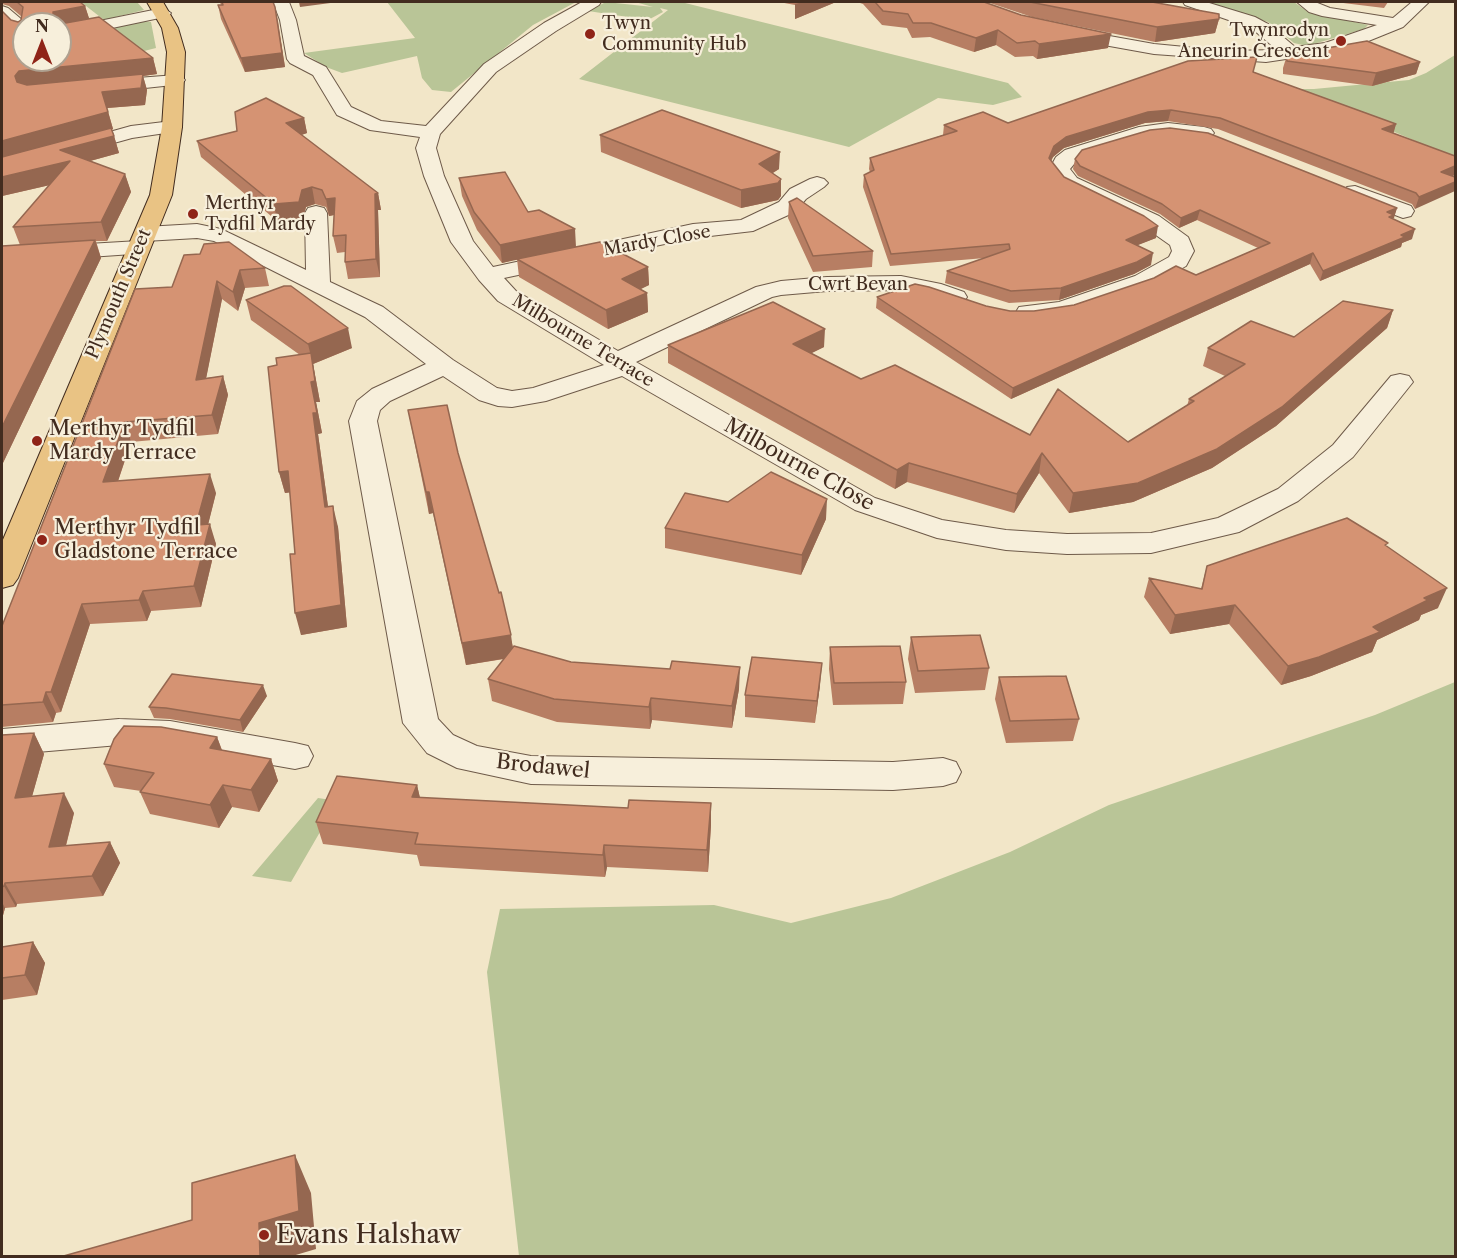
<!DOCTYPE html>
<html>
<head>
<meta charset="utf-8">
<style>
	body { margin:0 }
	#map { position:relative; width:1457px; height:1258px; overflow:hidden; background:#f2e6c8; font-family:"Libre Caslon Text",serif }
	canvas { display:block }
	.frame { position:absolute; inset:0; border:3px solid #422c1f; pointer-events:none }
	.north { position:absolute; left:12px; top:12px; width:60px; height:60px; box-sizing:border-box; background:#f7efdb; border:2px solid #afa190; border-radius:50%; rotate:0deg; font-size:16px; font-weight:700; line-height:24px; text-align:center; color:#422c1f }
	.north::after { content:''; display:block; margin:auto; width:21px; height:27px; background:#8f2418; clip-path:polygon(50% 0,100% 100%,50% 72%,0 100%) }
</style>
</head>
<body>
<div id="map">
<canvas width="1457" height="1258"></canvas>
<div class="frame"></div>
<div class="north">N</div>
</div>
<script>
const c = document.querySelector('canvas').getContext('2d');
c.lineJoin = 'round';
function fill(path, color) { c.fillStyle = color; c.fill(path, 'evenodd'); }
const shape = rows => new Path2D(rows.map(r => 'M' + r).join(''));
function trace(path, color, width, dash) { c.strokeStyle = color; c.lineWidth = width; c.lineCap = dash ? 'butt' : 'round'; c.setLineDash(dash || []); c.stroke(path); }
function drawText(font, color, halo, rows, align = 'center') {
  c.font = font + ' "Libre Caslon Text",serif'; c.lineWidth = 4.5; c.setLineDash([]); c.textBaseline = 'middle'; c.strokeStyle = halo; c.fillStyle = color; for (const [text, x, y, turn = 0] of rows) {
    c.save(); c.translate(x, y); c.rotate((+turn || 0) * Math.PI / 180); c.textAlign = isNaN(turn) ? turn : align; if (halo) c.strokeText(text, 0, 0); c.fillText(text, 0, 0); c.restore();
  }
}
fill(shape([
	[81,2,137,2,144,10,104,20],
	[387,2,576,2,533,25,451,92,432,90,422,78,417,56,342,73,326,67,304,53,415,38],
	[606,2,653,7,635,2,681,2,1008,83,1022,97,993,105,938,98,849,147,579,79,668,10,660,8,663,12,648,20,588,11],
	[1205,2,1294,2,1308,12,1368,25,1364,29,1307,46,1294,43,1268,22],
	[142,21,151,22,156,48,128,55,105,29],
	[1455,55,1455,158,1355,115,1277,89,1314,89,1409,80,1426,73],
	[1455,682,1455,1256,519,1256,487,972,500,909,714,905,791,923,891,898,1010,852,1109,805,1375,715],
	[318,798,338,801,291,882,252,876]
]), '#b9c597');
const minor = shape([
	[273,2,289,2,296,20,304,56,326,67,351,107,381,121,426,126,484,64,544,23,582,2,601,2,599,5,556,31,496,72,440,134,436,148,444,176,473,241,493,267,693,224,741,220,779,202,790,189,810,179,817,177,824,179,828,183,824,187,806,199,795,212,753,231,693,238,504,278,516,291,618,351,756,287,781,281,827,277,901,276,941,284,964,292,967,297,964,302,955,304,927,295,901,290,827,291,781,295,772,297,636,362,875,498,942,520,1006,530,1067,534,1151,533,1218,518,1278,489,1333,445,1391,376,1400,374,1409,376,1413,382,1353,457,1298,501,1239,532,1151,553,1067,554,1006,550,937,538,855,510,622,376,546,401,512,407,498,406,479,400,443,376,390,401,380,410,377,421,438,719,453,735,477,746,531,756,893,762,943,758,956,762,961,772,956,782,943,786,893,790,531,784,457,768,427,753,403,723,349,421,357,401,372,389,426,364,365,317,214,241,197,238,145,241,137,239,134,234,137,229,145,227,197,224,221,229,306,270,305,213,308,208,316,206,324,208,327,213,330,282,383,307,453,360,497,388,512,391,533,388,604,365,498,301,479,280,451,242,424,176,416,148,420,137,370,130,337,115,313,75,290,63,287,59,280,20,273,2],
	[1183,2,1206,2,1255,17,1268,24,1295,47,1325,43,1377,25,1322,16,1309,12,1297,2,1315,2,1330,8,1393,18,1412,2,1429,2,1403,27,1361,44,1326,53,1266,62,1154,54,1065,38,1059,37,1056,33,1059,29,1065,28,1154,44,1227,51,1277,50,1256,32,1243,25,1185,5,1183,2],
	[2,6,8,8,27,24,24,24,24,35,18,34,2,19,2,6],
	[163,8,171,13,169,16,60,39,60,29,163,8],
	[176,75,182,76,185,80,182,84,99,93,92,91,90,87,92,83,99,81,176,75],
	[172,121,179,123,182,127,179,131,132,138,2,174,2,162,131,126,172,121],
	[1168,123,1204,127,1211,129,1214,133,1211,137,1204,139,1168,135,1148,137,1079,158,1070,169,1077,178,1159,216,1188,237,1194,251,1186,266,1151,286,1071,314,1028,319,1019,317,1016,312,1019,307,1059,302,1135,276,1169,257,1172,251,1170,245,1143,226,1063,186,1049,170,1056,157,1065,150,1139,127,1168,123],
	[1355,186,1411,206,1414,211,1411,216,1403,218,1347,197,1344,192,1347,187,1355,186],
	[139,241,147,243,150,248,147,253,2,263,2,249,139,241],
	[119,719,170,721,295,743,308,746,313,756,308,766,295,769,170,747,119,745,2,755,2,729,119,719]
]);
const major = shape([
	[147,2,163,2,178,28,185,52,182,127,172,195,18,578,13,585,2,588,2,542,150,195,162,127,167,52,162,28,147,2]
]);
trace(minor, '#6e5a49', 2);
trace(major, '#422c1f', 2);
fill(minor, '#f7efdb');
fill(major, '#e9c384');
fill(shape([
	[2,2,80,2,85,6,89,19,153,58,157,74,143,76,147,90,145,105,107,108,113,129,112,129,119,153,90,161,125,174,131,192,107,241,96,241,101,258,2,465,2,246,20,245,13,227,50,185,2,196,2,11,11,20,18,22,21,20,22,17,9,6,2,4],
	[220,2,273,2,278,21,285,67,245,72,221,19,218,5,221,5],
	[779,2,836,2,795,19,795,5],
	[857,2,984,2,1108,48,1037,59,1033,56,1015,57,996,45,974,52,930,37,912,38,907,28,882,25,863,4],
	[987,2,1152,2,1219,19,1215,33,1155,42,1032,17],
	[1335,2,1388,2,1384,8],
	[1287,55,1420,62,1416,74,1372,86,1283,74,1283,68],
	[1253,72,1396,124,1393,133,1453,176,1415,209,1412,204,1218,129,1168,121,1145,123,1064,148,1053,157,1051,161,1064,177,1156,238,1137,245,1151,265,1134,274,1059,300,1009,303,945,283,947,271,985,258,890,266,863,187,864,175,870,172,869,169,870,158,943,135,944,125,1008,123],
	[304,118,307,133,301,135,378,193,381,210,378,210,380,277,348,279,345,262,345,252,337,253,333,236,334,215,329,216,326,207,315,204,306,207,303,218,277,221,201,157,197,141],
	[600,135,779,169,773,173,781,196,778,200,741,208,601,152],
	[1075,159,1397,208,1393,219,1412,239,1402,243,1401,247,1320,281,1310,264,1011,399,876,308,877,297,986,306,1010,311,1034,311,1074,305,1196,275,1258,248,1197,220,1179,228,1160,214,1078,176,1073,169],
	[459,178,528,212,576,247,648,267,649,285,640,289,647,293,648,312,608,329,519,277,517,259,502,263,477,230,462,196],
	[789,202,873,251,872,267,813,272,788,218],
	[184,255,265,268,269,286,245,288,238,311,222,299,206,378,223,376,228,395,218,434,131,442,118,481,216,493,208,524,216,544,201,607,151,611,147,621,90,624,61,712,56,713,53,722,2,727,2,626,172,287],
	[246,300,352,348,313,364,320,402,316,402,322,433,318,434,328,507,338,527,347,627,301,635,290,492,285,493,279,472,300,355,251,320],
	[1393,310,1387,328,1276,426,1212,468,1133,502,1069,513,1039,473,1014,513,907,482,895,489,668,363,668,345,824,347,811,353,861,379,1030,435,1128,442,1187,406,1189,399,1225,376,1203,366,1208,348,1294,337],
	[408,410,458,453,513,647,571,662,739,689,732,728,652,720,650,729,557,722,492,701,488,679,504,659,466,665,433,513,429,514],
	[728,502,826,519,801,575,665,548,665,528],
	[1387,546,1438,608,1421,615,1419,620,1377,640,1372,652,1311,676,1281,685,1229,624,1170,634,1144,597,1149,578,1201,589,1207,566],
	[911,637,989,668,985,690,915,693,908,659],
	[830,647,906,682,903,704,833,705,829,669],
	[999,677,1079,719,1073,741,1006,743,995,699],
	[820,685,815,723,745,717,745,695],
	[267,696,243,732,170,719,154,718,149,707],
	[34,733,44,754,32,796,74,813,66,846,110,842,120,863,103,896,17,904,16,907,5,908,2,919,2,735],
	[217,737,222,750,271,759,278,781,259,812,232,807,219,828,150,814,140,792,141,791,114,787,104,764],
	[417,785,420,798,628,808,711,803,711,825,708,872,607,867,605,877,420,866,417,855,323,844,316,822],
	[33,942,45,963,37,995,2,1000,2,947]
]), '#b77e63');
fill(shape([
	[299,2,338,2,300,7],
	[803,2,836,2,795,19,795,4],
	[85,6,90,21,54,24,53,12],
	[275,7,285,67,245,72,241,58],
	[1219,19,1215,33,1155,42,1157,27],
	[998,30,996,45,974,52,976,38],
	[1111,34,1108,48,1037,59,1039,44],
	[153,58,157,74,143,76,147,90,145,105,107,108,113,129,112,129,119,153,72,166,76,179,2,196,2,141,21,92,15,76,19,71],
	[1420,62,1416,74,1372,86,1376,73],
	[1171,110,1168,121,1145,123,1064,148,1053,157,1047,169,1049,158,1054,146,1066,137,1148,112],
	[304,118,307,133,290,139,286,123],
	[1396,124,1393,135,1382,129],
	[780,152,779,169,759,181,759,164],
	[1455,166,1455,175,1437,183,1441,172],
	[125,174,131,192,107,241,101,222],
	[781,179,781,196,778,200,741,208,741,190],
	[1455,182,1455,191,1415,209,1419,197],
	[312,187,315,204,306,207,303,218,277,221,274,204,302,190],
	[378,193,381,210,378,210,380,277,376,259,375,194],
	[335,198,339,214,329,216,326,199],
	[1397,208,1394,218,1393,218,1390,225,1387,212],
	[1200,210,1197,220,1179,228,1181,218],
	[1158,226,1156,238,1123,251,1126,240],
	[575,229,576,247,502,263,500,245],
	[1415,229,1412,239,1402,243,1401,247,1320,281,1323,271],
	[95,240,101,258,2,465,2,427],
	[1153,253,1151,265,1134,274,1059,300,1061,288],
	[1313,253,1310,264,1011,399,1013,388],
	[648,267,649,285,623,298,622,279],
	[240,270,245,288,238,311,233,292],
	[217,281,222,299,202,399,196,380],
	[647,293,648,312,608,329,606,310],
	[1393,310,1387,328,1276,426,1212,468,1133,502,1069,513,1073,493],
	[348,328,352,348,313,364,320,402,316,402,322,433,318,434,331,528,325,507,313,413,311,382,312,361,308,344],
	[825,329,824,347,792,363,793,344],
	[223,376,228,395,218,434,212,415],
	[125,422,131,442,111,502,103,482],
	[1042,453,1039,473,1014,513,1017,494],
	[909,463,907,482,895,489,897,470],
	[288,471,294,492,285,493,279,472],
	[210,474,216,493,203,545,196,525],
	[426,492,429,492,433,513,429,514],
	[827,499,826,519,801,575,802,555],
	[333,506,338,527,347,627,301,635,295,613],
	[210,524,216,544,201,607,194,586],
	[1447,588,1438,608,1421,615,1419,620,1377,640,1372,652,1311,676,1281,685,1288,666,1424,598],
	[143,591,151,611,147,621,139,600],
	[82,604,90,624,61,712,51,692],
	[1235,605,1229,624,1170,634,1175,615],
	[511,635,514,657,466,665,462,643],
	[822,663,820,685,815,723,817,701],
	[740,667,739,689,732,728,732,706],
	[263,685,267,696,243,732,240,720],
	[46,692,56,713,53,722,43,702],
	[651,698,652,720,650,729,649,707],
	[34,733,44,754,26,818,15,798],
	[217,737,225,759,210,748],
	[271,759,278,781,259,812,251,790],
	[223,785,232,807,219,828,210,805],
	[417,785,422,807,412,797],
	[64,793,74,813,60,868,49,847],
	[711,803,711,825,708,872,707,850],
	[110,842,120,863,103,896,92,876],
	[604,845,607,867,605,877,603,855],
	[5,883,17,904,16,907,4,886],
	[2,902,5,908,2,919],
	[33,942,45,963,37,995,25,975],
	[295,1155,311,1193,316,1249,289,1257,260,1257,259,1223]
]), '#956750');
const building = shape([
	[17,2,80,2,85,6,53,12,54,24,24,24,24,60,60,60,60,24,99,17,153,58,19,71,15,76,17,82,27,85,143,74,141,88,102,92,108,112,2,141,2,11,11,20,18,22,21,20,23,7,17,2],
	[222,2,273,2,275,7,282,53,241,58,218,5,223,5,222,2],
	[875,2,984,2,1021,15,1111,34,1039,44,1035,41,1017,43,998,30,976,38,931,23,913,23,908,14,883,11,875,2],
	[1030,2,1152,2,1219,14,1219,19,1157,27,1030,2],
	[1367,41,1420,62,1376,73,1287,61,1287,55,1367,41],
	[1257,57,1253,72,1396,124,1382,129,1455,156,1455,166,1441,172,1455,177,1455,182,1419,197,1416,193,1220,118,1171,110,1148,112,1066,137,1054,146,1049,158,1064,177,1144,216,1158,226,1126,240,1153,253,1137,262,1061,288,1011,291,947,271,1010,249,1009,244,891,254,864,175,874,170,870,158,957,131,944,125,983,112,1008,123,1188,61,1257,57],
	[266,98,304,118,286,123,378,193,375,194,376,259,345,262,346,235,333,236,335,198,326,199,322,190,312,187,302,190,299,202,274,204,197,141,237,131,235,112,266,98],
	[662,110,780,152,759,164,781,179,778,183,741,190,600,135,662,110],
	[111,128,114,136,60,150,125,174,101,222,13,227,70,161,2,177,2,157,111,128],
	[1170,128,1208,133,1397,208,1387,212,1394,215,1389,217,1415,229,1401,235,1405,237,1323,271,1313,253,1013,388,877,297,915,284,929,287,986,306,1010,311,1034,311,1074,305,1154,278,1176,266,1196,275,1270,243,1200,210,1181,218,1162,204,1080,166,1075,159,1082,150,1150,130,1170,128],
	[505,172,528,212,539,210,575,229,500,245,474,212,459,178,505,172],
	[797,198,873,251,813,256,789,202,797,198],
	[95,240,2,427,2,246,95,240],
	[229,242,265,268,240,270,233,292,217,281,196,380,223,376,212,415,125,422,103,482,210,474,196,525,210,524,194,586,143,591,139,600,82,604,51,692,46,692,43,702,2,705,2,626,135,289,172,287,184,255,200,254,204,244,229,242],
	[600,242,648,267,622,279,647,293,606,310,517,259,600,242],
	[284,286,291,286,348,328,308,344,246,300,284,286],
	[1343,301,1393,310,1282,407,1217,449,1138,483,1073,493,1042,453,1017,494,909,463,897,470,668,345,773,302,825,329,793,344,861,379,895,365,1030,435,1058,389,1128,442,1194,401,1189,399,1245,364,1208,348,1251,321,1294,337,1343,301],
	[311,353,315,381,311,382,317,413,313,413,325,507,333,506,341,605,295,613,290,554,295,554,288,471,279,472,268,367,277,365,276,358,311,353],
	[447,405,458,453,499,593,501,592,511,635,462,643,429,492,426,492,408,410,447,405],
	[771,472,827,499,802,555,665,528,685,493,728,502,771,472],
	[1347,518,1388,543,1385,545,1447,588,1424,598,1428,600,1373,627,1380,632,1319,657,1288,666,1235,605,1175,615,1149,578,1202,589,1207,566,1347,518],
	[980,635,989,668,918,671,911,637,980,635],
	[514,646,571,662,670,669,672,661,740,667,732,706,651,698,649,707,554,699,488,679,514,646],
	[900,646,906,682,834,683,830,647,900,646],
	[752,657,822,663,817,701,745,695,752,657],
	[172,674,263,685,240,720,166,708,149,707,172,674],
	[1066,676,1079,719,1010,721,999,677,1066,676],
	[124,726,161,727,217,737,210,748,271,759,251,790,223,785,210,805,140,792,154,773,104,764,114,739,124,726],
	[34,733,15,798,64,793,49,847,110,842,92,876,5,883,4,886,2,887,2,735,34,733],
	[337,776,417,785,412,797,628,808,629,800,711,803,707,850,604,845,603,855,415,844,418,833,316,822,337,776],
	[33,942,25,975,2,978,2,947,33,942],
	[295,1155,299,1211,259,1223,260,1257,60,1257,192,1220,192,1183,295,1155]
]);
fill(building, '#d59373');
trace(building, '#956750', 1.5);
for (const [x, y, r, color] of [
	[590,34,6,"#8f2418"],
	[1341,41,6,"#8f2418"],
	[193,214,6,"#8f2418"],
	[37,441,6,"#8f2418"],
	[42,540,6,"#8f2418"],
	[264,1235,6,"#8f2418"]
]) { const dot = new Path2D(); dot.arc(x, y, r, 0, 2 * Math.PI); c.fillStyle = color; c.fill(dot); trace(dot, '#f7efdb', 2); }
drawText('18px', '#422c1f', '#f7efdb', [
	["Twyn",602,24],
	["Community Hub",602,45],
	["Twynrodyn",1329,31,"right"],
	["Aneurin Crescent",1329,52,"right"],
	["Merthyr",205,204],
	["Tydfil Mardy",205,225]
], 'left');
drawText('18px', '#422c1f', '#f7efdb', [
	["Mardy Close",657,241,-10],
	["Cwrt Bevan",858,285],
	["Plymouth Street",119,294,-67],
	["Milbourne Terrace",583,341,31]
]);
drawText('21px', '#422c1f', '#f7efdb', [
	["Merthyr Tydfil",49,429],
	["Mardy Terrace",49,453],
	["Merthyr Tydfil",54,528],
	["Gladstone Terrace",54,552]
], 'left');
drawText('21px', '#422c1f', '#f7efdb', [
	["Milbourne Close",799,465,29],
	["Brodawel",543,767,6]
]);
drawText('26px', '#422c1f', '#f7efdb', [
	["Evans Halshaw",276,1235]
], 'left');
</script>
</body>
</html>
